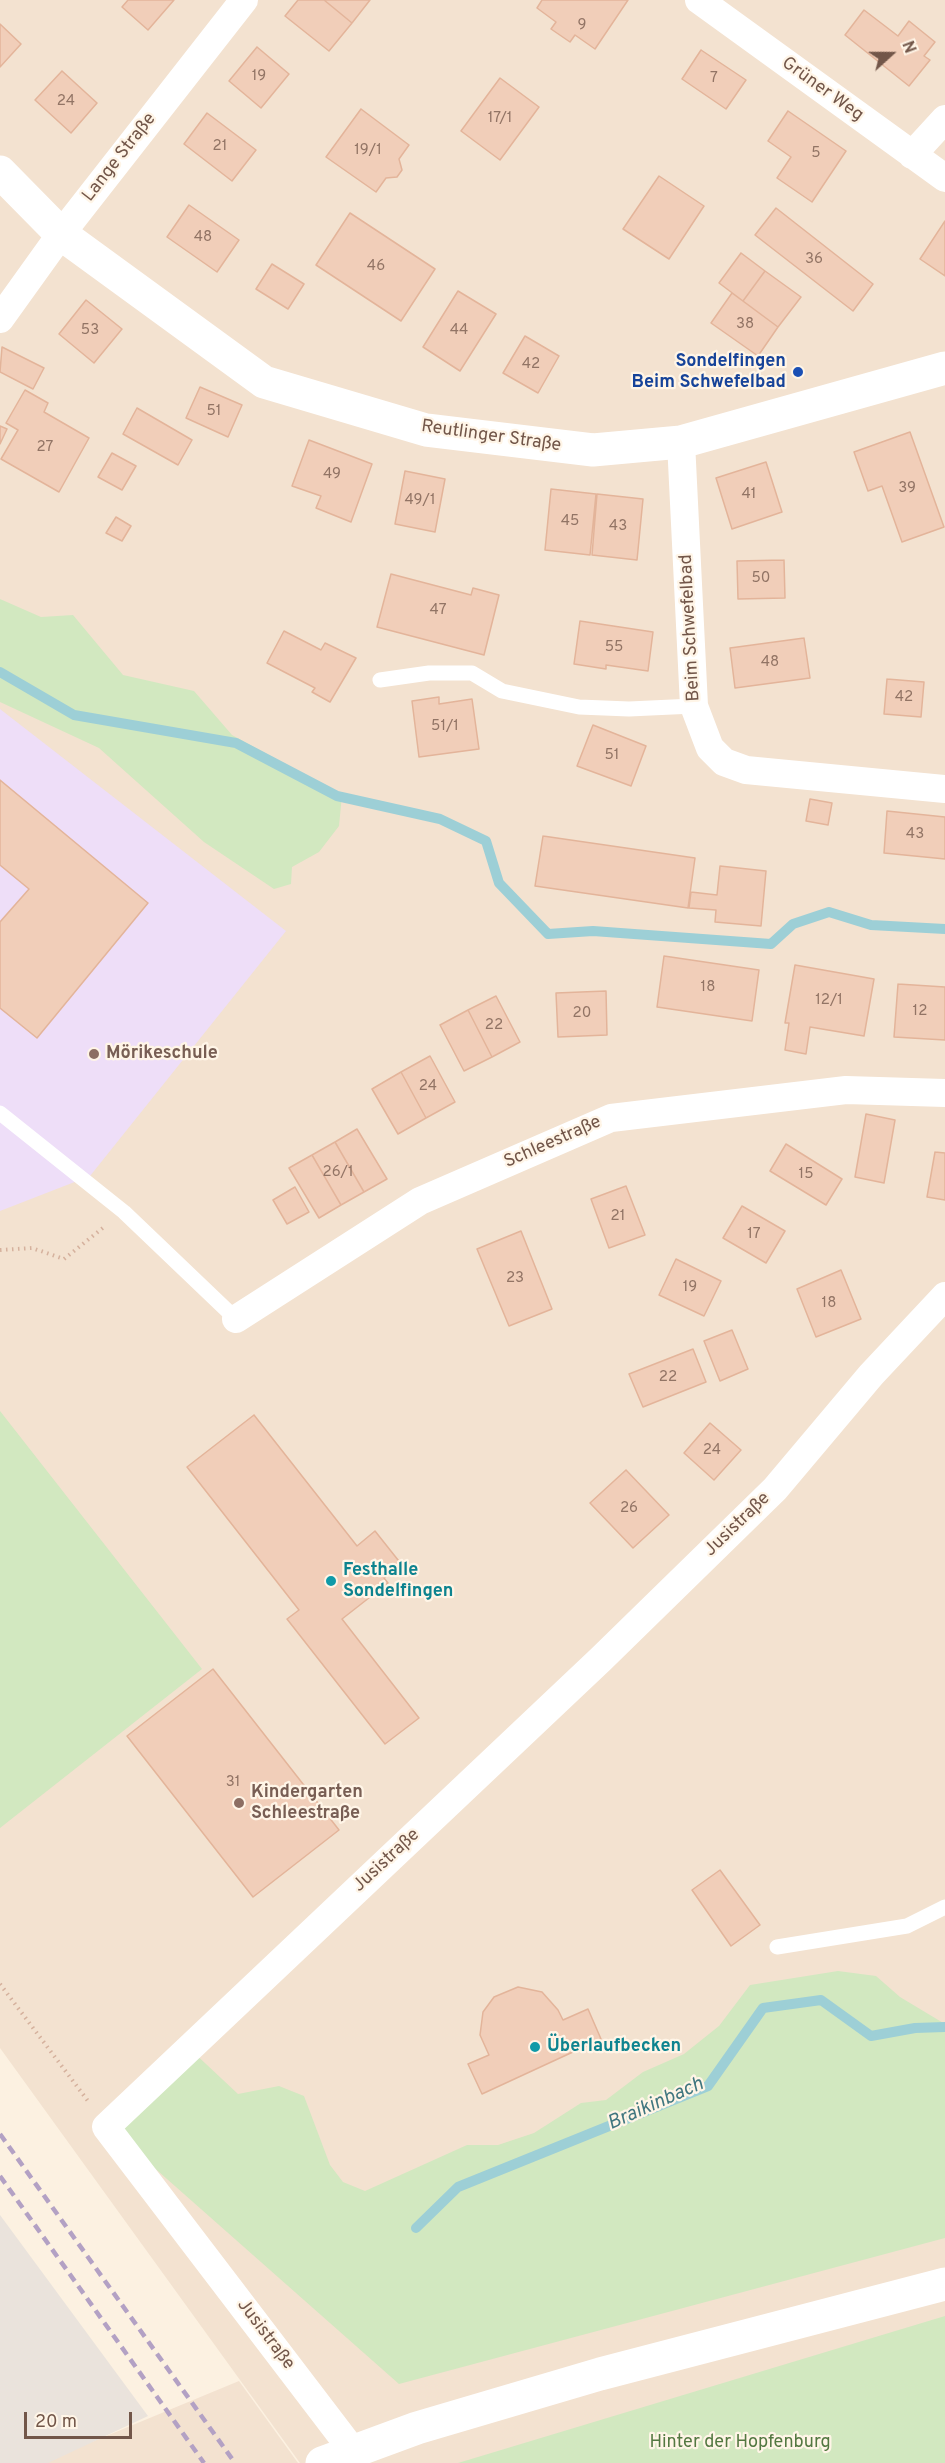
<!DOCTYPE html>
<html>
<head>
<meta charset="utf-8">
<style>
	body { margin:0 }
	#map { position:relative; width:945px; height:2463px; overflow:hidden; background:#fcf1e1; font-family:Overpass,sans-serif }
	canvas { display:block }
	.north { position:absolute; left:861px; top:24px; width:60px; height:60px; -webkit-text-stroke:4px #fff5e7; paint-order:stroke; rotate:69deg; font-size:16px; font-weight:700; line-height:24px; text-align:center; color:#725649 }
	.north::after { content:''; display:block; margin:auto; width:21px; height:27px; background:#725649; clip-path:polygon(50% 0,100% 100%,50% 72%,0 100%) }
	.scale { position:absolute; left:24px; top:2412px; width:108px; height:27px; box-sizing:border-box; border:3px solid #725649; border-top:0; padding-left:8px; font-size:18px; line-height:21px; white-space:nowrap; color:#725649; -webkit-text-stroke:4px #fff5e7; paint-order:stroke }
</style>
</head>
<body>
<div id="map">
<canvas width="945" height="2463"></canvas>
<div class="north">N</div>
<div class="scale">20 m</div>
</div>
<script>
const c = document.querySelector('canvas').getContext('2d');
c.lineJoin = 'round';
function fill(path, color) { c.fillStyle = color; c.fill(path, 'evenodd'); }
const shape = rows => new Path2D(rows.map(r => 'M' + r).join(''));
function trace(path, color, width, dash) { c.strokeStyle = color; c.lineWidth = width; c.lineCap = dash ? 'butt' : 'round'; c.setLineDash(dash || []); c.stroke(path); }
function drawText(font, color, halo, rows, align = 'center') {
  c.font = font + ' Overpass,sans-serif'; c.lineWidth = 4.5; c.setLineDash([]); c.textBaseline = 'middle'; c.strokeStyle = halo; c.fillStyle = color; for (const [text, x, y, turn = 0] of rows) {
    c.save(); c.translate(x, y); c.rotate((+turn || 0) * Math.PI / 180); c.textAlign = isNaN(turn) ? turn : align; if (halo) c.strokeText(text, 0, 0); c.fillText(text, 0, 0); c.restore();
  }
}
fill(shape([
	[0,0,945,0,945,2463,300,2463,0,2048],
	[239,2381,298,2463,41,2463]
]), '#f3e2d0');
fill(shape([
	[0,2215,148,2416,48,2463,0,2463]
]), '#eae3dc');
fill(shape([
	[0,709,286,931,90,1176,0,1211]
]), '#eedef8');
fill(shape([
	[0,599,41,617,73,615,123,675,194,691,232,735,342,795,339,826,319,852,292,867,291,884,274,889,204,842,99,748,0,702],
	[0,1411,202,1669,0,1828],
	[838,1971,876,1976,900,1997,945,2024,945,2238,399,2384,107,2126,190,2049,238,2094,279,2086,304,2096,330,2165,343,2182,365,2191,467,2145,498,2145,534,2133,581,2103,606,2100,643,2072,684,2054,719,2026,750,1985],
	[945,2316,945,2463,458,2463]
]), '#d2e8c0');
trace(shape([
	[0,672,74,715,236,743,337,796,440,819,486,841,499,883,548,934,593,931,771,944,793,924,829,912,871,925,945,929],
	[416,2228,458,2187,708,2086,763,2008,821,2000,871,2036,915,2028,945,2027]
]), '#9dcfd6', 10);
const building = shape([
	[128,0,174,0,148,30,122,7,128,0],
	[298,0,324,0,352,23,329,51,285,16,298,0],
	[324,0,370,0,352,23,324,0],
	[542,0,628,0,595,49,575,35,570,42,551,29,556,22,537,8,542,0],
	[864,10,898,36,909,21,935,42,924,56,930,60,909,86,845,35,864,10],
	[0,24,21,44,0,67,0,24],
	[257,47,289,74,261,108,229,81,257,47],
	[701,50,746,80,726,109,682,79,701,50],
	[62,71,97,103,71,133,35,100,62,71],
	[500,78,539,107,500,160,461,131,500,78],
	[361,109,409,145,399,159,402,170,397,177,386,178,376,192,326,157,361,109],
	[788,111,846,151,812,202,777,178,791,157,768,141,788,111],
	[207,113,256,150,232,181,184,144,207,113],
	[659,176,704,206,669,259,623,229,659,176],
	[189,205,239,240,217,272,167,237,189,205],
	[776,208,873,284,853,311,755,235,776,208],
	[350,213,435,269,401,321,316,265,350,213],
	[945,221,945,276,920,259,945,221],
	[741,253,765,271,743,301,719,283,741,253],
	[272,264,304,284,288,309,256,289,272,264],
	[765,271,801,297,778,327,743,301,765,271],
	[458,291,496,314,460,371,423,347,458,291],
	[732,293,778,327,758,356,711,323,732,293],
	[86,300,122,329,94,363,59,334,86,300],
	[525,336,559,356,538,393,503,373,525,336],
	[2,347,44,368,33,389,0,372,2,347],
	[200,387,242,405,228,437,186,418,200,387],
	[25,390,48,403,44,412,89,438,59,492,1,459,18,430,6,423,25,390],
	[137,408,192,440,178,465,123,434,137,408],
	[0,426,7,429,0,444,0,426],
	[910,432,944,527,902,542,882,486,868,491,854,452,910,432],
	[309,440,372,464,351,522,316,508,321,496,292,486,309,440],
	[112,453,136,466,122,490,98,477,112,453],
	[766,462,782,512,732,529,716,478,766,462],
	[405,471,445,479,435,532,395,524,405,471],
	[551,489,596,494,590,555,545,550,551,489],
	[597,494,643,499,637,560,592,555,597,494],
	[116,517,131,526,122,541,106,533,116,517],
	[784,560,785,598,738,599,737,561,784,560],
	[391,574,471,595,473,588,499,595,484,655,377,627,391,574],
	[580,621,653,632,648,671,606,665,606,669,574,664,580,621],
	[284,631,321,650,325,643,356,658,330,702,312,692,315,688,267,663,284,631],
	[804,638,810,678,735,688,730,648,804,638],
	[887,679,924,682,921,717,884,714,887,679],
	[439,697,439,704,472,699,479,749,419,757,412,701,439,697],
	[593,725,646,746,631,786,577,766,593,725],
	[0,780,148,903,37,1038,0,1008,0,922,29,889,0,865,0,780],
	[810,799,832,803,828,825,806,821,810,799],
	[887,811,945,817,945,859,884,853,887,811],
	[543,836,695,858,688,908,535,886,543,836],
	[720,866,766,871,761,926,715,922,716,910,689,908,691,892,717,895,720,866],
	[664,956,759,970,752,1021,657,1007,664,956],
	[795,965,874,979,864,1036,810,1027,806,1054,785,1050,789,1023,785,1023,795,965],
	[898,984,945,987,945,1040,894,1037,898,984],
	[606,991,607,1035,558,1037,556,993,606,991],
	[496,996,520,1042,492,1057,468,1010,496,996],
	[468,1010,492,1057,464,1071,440,1025,468,1010],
	[430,1056,455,1102,426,1118,401,1072,430,1056],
	[401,1072,426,1118,398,1134,372,1089,401,1072],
	[866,1114,895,1120,884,1183,855,1177,866,1114],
	[357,1129,387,1179,364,1192,335,1142,357,1129],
	[335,1142,364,1192,341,1205,312,1155,335,1142],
	[786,1144,842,1179,826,1205,770,1171,786,1144],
	[935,1152,945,1153,945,1200,927,1197,935,1152],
	[312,1155,341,1205,319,1218,289,1168,312,1155],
	[626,1186,645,1235,609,1248,591,1199,626,1186],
	[295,1187,309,1212,287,1224,273,1200,295,1187],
	[742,1206,785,1231,766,1263,723,1238,742,1206],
	[521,1231,552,1309,509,1326,477,1249,521,1231],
	[676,1259,721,1281,704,1316,659,1295,676,1259],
	[841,1270,861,1319,816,1337,797,1289,841,1270],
	[732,1330,748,1369,720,1381,704,1341,732,1330],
	[693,1349,706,1382,643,1407,629,1374,693,1349],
	[254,1415,357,1546,375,1531,402,1565,384,1578,388,1583,342,1619,419,1718,385,1744,287,1619,299,1610,187,1467,254,1415],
	[710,1423,741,1450,714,1480,684,1453,710,1423],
	[626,1470,669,1515,633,1548,590,1503,626,1470],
	[213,1669,339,1830,253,1897,127,1736,213,1669],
	[720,1870,760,1925,731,1946,692,1890,720,1870],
	[518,1987,542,1992,558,2010,563,2020,588,2009,601,2039,482,2094,468,2064,489,2055,480,2035,483,2012,494,1997,518,1987]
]);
fill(building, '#f1ceb9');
trace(building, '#e3b49a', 1.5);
trace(shape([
	[0,1250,32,1248,64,1259,104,1227],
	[0,1984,88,2101]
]), '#d5b19d', 4, [1.5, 4.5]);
trace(shape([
	[380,680,429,673,472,673,502,691,579,707,629,709,694,706],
	[0,1113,124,1212,236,1319],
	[777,1947,907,1926,945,1907]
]), '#fff', 15);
trace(shape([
	[699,0,945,178],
	[912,155,945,119],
	[0,319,61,234,244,0],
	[681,442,694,706,710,748,724,762,746,770,945,789],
	[236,1319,420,1201,611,1118,846,1090,945,1093],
	[353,2451,106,2127,601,1659,775,1489,871,1375,945,1296]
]), '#fff', 28);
trace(shape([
	[0,172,61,234,264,382,426,430,593,450,681,442,945,368],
	[322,2463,417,2428,600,2374,945,2284]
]), '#fff', 33);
trace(shape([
	[0,2134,235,2463],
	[0,2176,204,2463]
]), '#b3a1c4', 4.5, [9, 6]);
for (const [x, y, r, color] of [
	[798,372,6,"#1a4fb4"],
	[94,1054,6,"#8d6e63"],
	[331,1581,6,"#0f9aa8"],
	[239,1803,6,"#8d6e63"],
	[535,2047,6,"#0f9aa8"]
]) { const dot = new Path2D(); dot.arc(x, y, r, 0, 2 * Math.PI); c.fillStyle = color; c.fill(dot); trace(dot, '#fff5e7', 2); }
drawText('15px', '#927465', null, [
	["9",582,26],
	["19",259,77],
	["7",714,79],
	["24",66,102],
	["17/1",500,119],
	["21",220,147],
	["19/1",368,151],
	["5",816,154],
	["48",203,238],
	["36",814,260],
	["46",376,267],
	["38",745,325],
	["53",90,331],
	["44",459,331],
	["42",531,365],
	["51",214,412],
	["27",45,448],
	["49",332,475],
	["39",907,489],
	["41",749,495],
	["49/1",420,501],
	["45",570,522],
	["43",618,527],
	["50",761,579],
	["47",438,611],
	["55",614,648],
	["48",770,663],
	["42",904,698],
	["51/1",445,727],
	["51",612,756],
	["43",915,835],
	["18",708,988],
	["12/1",829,1001],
	["12",920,1012],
	["20",582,1014],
	["22",494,1026],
	["24",428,1087],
	["26/1",338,1173],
	["15",806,1175],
	["21",618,1217],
	["17",754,1235],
	["23",515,1279],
	["19",690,1288],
	["18",829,1304],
	["22",668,1378],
	["24",712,1451],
	["26",629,1509],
	["31",233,1783]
]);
drawText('18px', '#725649', '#fff5e7', [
	["Grüner Weg",822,90,36],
	["Lange Straße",120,158,-52],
	["Reutlinger Straße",491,437,8],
	["Beim Schwefelbad",691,628,-93],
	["Schleestraße",553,1143,-24],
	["Jusistraße",738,1525,-44],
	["Jusistraße",387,1861,-43],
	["Jusistraße",265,2335,53]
]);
drawText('bold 18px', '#164399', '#fff5e7', [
	["Sondelfingen",786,362],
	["Beim Schwefelbad",786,383]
], 'right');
drawText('bold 18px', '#785e54', '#fff5e7', [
	["Mörikeschule",106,1054],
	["Kindergarten",251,1793],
	["Schleestraße",251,1814]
], 'left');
drawText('bold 18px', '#0d838f', '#fff5e7', [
	["Festhalle",343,1571],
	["Sondelfingen",343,1592],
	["Überlaufbecken",547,2047]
], 'left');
drawText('18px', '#537841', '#fff5e7', [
	["Hinter der Hopfenburg",740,2443]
]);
drawText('italic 20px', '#40767f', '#fff5e7', [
	["Braikinbach",656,2105,-24]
]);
</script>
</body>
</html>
